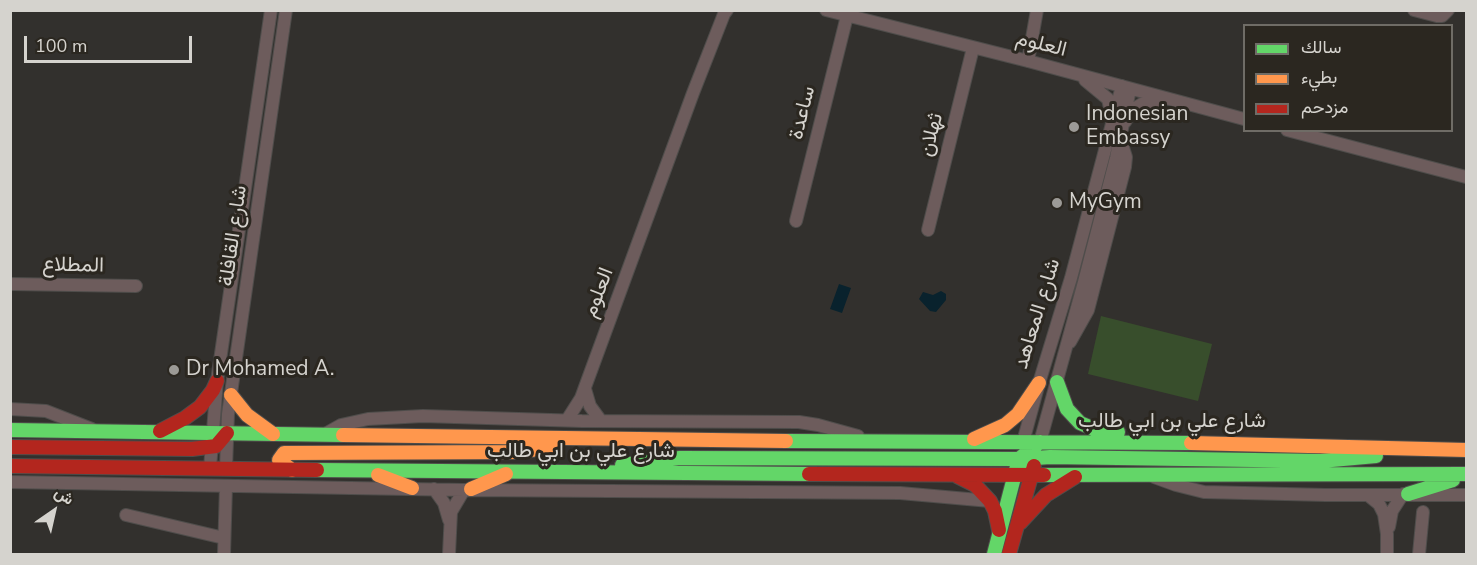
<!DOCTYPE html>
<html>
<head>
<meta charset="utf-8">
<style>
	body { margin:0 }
	#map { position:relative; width:1477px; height:565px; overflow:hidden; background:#32302d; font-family:"Nunito Sans",Vazirmatn,sans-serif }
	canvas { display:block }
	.frame { position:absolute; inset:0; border:12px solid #d5d3ce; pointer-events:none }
	.legend { position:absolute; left:1243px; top:24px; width:210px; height:108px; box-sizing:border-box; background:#2b2720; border:2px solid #6f6c66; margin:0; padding:8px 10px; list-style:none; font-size:18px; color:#d5d3ce }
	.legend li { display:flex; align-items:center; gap:12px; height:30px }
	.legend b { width:30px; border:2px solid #6f6c66 }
	.north { position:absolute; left:24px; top:481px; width:60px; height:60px; -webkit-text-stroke:4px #2b2720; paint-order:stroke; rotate:34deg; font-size:16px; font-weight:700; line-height:24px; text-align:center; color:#d5d3ce }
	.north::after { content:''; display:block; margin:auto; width:21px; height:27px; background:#d5d3ce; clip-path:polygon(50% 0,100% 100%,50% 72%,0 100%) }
	.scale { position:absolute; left:24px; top:36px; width:168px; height:27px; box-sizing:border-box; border:3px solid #d5d3ce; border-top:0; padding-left:8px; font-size:18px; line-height:21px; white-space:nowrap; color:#d5d3ce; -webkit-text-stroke:4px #2b2720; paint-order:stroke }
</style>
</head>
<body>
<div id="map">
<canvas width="1477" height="565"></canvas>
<div class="frame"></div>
<ul class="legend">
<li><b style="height:8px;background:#63d668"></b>سالك</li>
<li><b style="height:8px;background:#ff974d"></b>بطيء</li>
<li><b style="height:8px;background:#b3261e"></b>مزدحم</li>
</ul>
<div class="north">ش</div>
<div class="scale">100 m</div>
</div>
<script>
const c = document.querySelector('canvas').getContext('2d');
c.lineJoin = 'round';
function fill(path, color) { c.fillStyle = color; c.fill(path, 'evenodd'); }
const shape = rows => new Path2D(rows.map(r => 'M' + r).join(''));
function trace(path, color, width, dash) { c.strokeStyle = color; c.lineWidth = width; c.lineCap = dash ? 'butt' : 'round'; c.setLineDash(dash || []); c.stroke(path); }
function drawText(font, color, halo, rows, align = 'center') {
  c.font = font + ' "Nunito Sans",Vazirmatn,sans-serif'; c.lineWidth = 6; c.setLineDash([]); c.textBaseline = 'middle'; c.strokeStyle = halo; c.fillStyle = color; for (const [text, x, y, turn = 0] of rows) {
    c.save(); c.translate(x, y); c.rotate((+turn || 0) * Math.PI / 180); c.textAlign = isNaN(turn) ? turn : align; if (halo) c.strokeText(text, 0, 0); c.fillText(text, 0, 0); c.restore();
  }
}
fill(shape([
	[1101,316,1212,344,1198,401,1088,374]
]), '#384e2c');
fill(shape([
	[839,284,851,288,842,313,830,309],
	[941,291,946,294,946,300,936,312,930,311,919,299,923,292,933,295]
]), '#09222d');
const street = shape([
	[826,10,1028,61,1244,119],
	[1414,10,1437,16,1442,16,1448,10],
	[1028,61,1037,10],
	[1085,80,1108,99,1112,117],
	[1125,122,1132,110,1142,104,1162,100],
	[1287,130,1466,177],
	[796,221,847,16],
	[928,230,973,48],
	[10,284,136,286],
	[1070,342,1088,310,1125,167,1126,157,1120,138],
	[585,389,590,406,601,421],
	[10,409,46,411,92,429],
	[567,420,581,398,693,93,724,14,727,10],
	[325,434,341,425,368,419,423,416,582,421,799,422,818,425,858,436],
	[1023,442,1039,383,1071,278,1122,86],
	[1040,442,1084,282,1116,158,1130,89],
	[210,468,217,381,271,10],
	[226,468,228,414,286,10],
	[1154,477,1176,485,1204,492,1326,495,1466,495],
	[10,482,464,490,900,493,990,501],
	[434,489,444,503,449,520],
	[1368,495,1379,504,1384,514,1387,534,1387,554],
	[126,515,224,538],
	[1389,527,1392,511,1403,494],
	[224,554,226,486],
	[449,554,451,512,464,490],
	[1419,554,1423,512]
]);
const fast = shape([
	[1057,382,1067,409,1080,423,1101,432,1118,432],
	[10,430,343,435],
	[786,441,1191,443],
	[622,465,680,458,1019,459,1040,442],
	[1023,466,1036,458,1050,457,1321,461,1376,456],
	[317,470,809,474],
	[1044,475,1466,474],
	[1408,494,1453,480],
	[994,554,1017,466]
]);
const slow = shape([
	[231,395,247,415,273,434],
	[343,435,786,441],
	[974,439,1005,425,1018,414,1039,383],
	[1191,443,1466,450],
	[292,470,279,460,284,453,522,452,553,446],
	[378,475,412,488],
	[471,489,506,474]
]);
const jam = shape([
	[160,431,185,418,200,407,213,390,217,381],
	[10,447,192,449,216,446,227,433],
	[10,466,317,470],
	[809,474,1044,475],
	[957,476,975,485,990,501,995,511,999,530],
	[1020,523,1046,495,1075,477],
	[1009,554,1034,466]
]);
trace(street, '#4f4d4b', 14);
trace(fast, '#4f4d4b', 16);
trace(slow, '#4f4d4b', 16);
trace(jam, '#4f4d4b', 16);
trace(street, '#6d5c5c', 12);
trace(fast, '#63d668', 14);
trace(slow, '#ff974d', 14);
trace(jam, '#b3261e', 14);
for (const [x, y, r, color] of [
	[1074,127,6,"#9c9a96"],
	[1057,203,6,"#9c9a96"],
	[174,370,6,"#9c9a96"]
]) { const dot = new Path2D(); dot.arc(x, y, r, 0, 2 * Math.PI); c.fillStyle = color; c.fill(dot); trace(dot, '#2b2720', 2); }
drawText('21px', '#d5d3ce', '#2b2720', [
	["العلوم",1041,45,14],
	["ساعدة",803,113,-76],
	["ثهلان",932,135,-76],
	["شارع القافلة",234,236,-82],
	["المطلاع",73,266,1],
	["العلوم",599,293,-69],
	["شارع المعاهد",1038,314,-73],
	["شارع علي بن ابي طالب",1172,422],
	["شارع علي بن ابي طالب",581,452]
]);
drawText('21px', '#d5d3ce', '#2b2720', [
	["Indonesian",1086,115],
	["Embassy",1086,139],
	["MyGym",1069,203],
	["Dr Mohamed A.",186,370]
], 'left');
</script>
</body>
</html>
